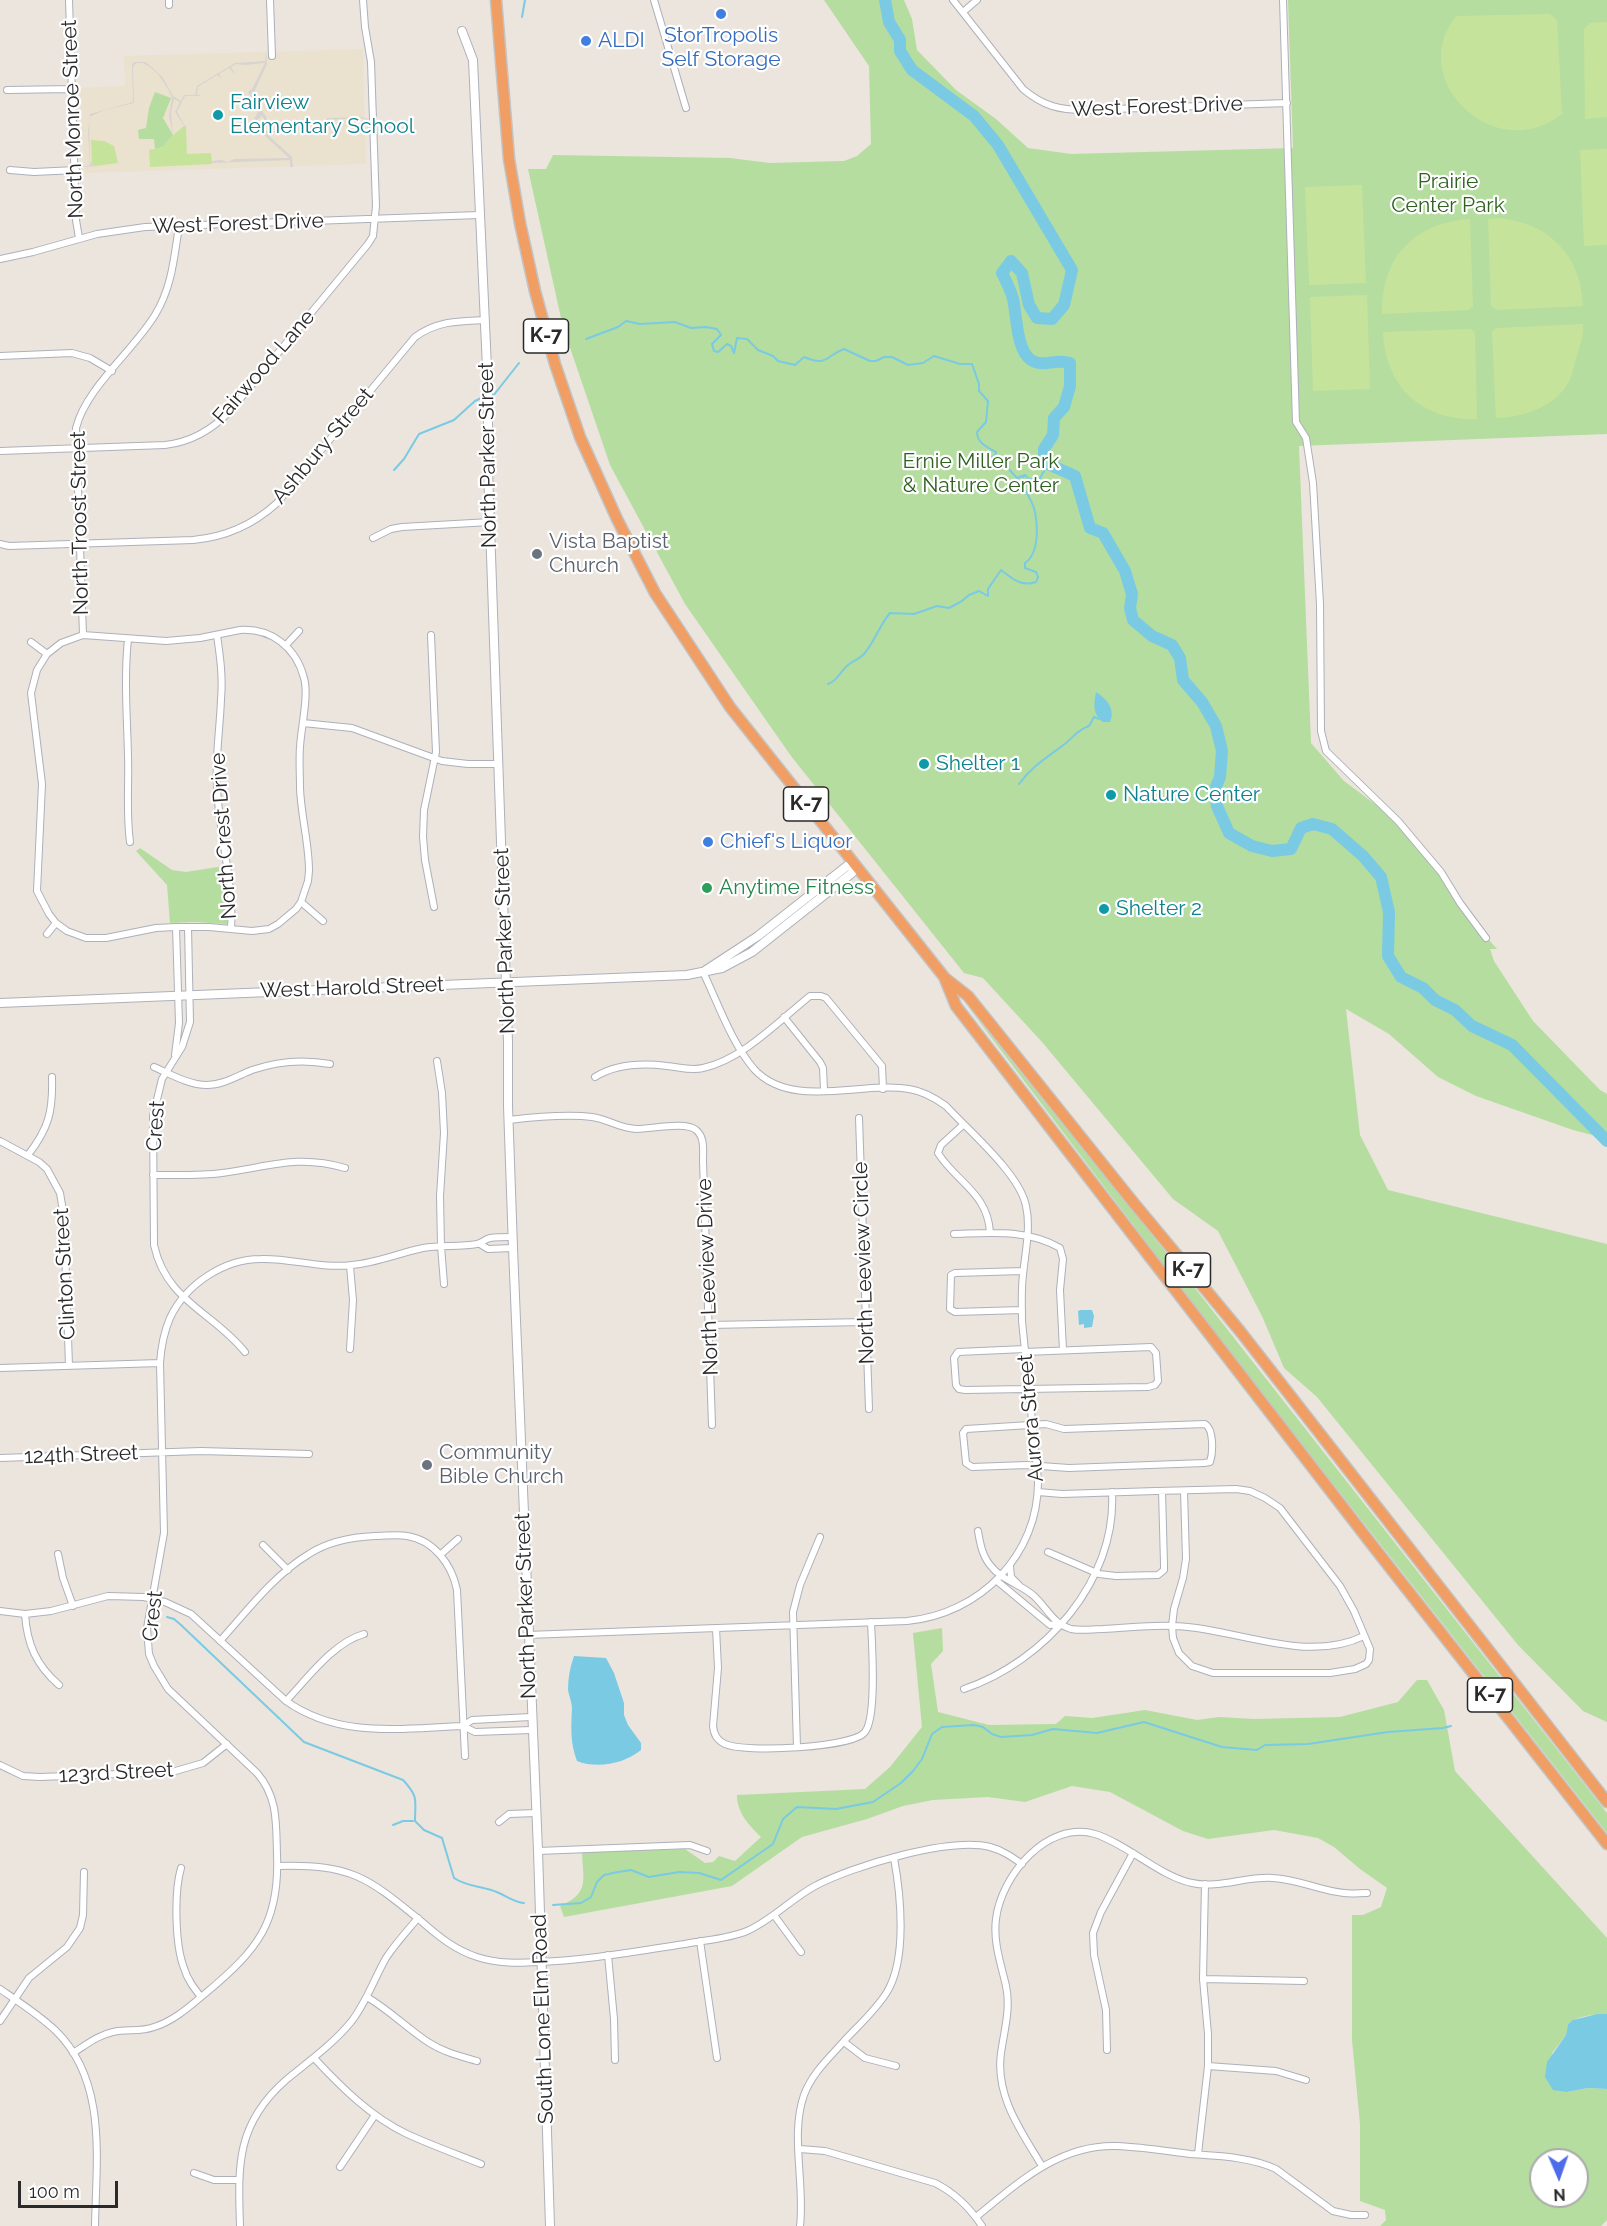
<!DOCTYPE html>
<html>
<head>
<meta charset="utf-8">
<style>
	body { margin:0 }
	#map { position:relative; width:1607px; height:2226px; overflow:hidden; background:#ebe5de; font-family:Raleway,sans-serif }
	canvas { display:block }
	.north { position:absolute; left:1529px; top:2148px; width:60px; height:60px; box-sizing:border-box; background:#fff; border:2px solid #aaa; border-radius:50%; rotate:178deg; font-size:16px; font-weight:700; line-height:24px; text-align:center; color:#2a2a2a }
	.north::after { content:''; display:block; margin:auto; width:21px; height:27px; background:#4c6cea; clip-path:polygon(50% 0,100% 100%,50% 72%,0 100%) }
	.scale { position:absolute; left:18px; top:2181px; width:100px; height:27px; box-sizing:border-box; border:3px solid #2a2a2a; border-top:0; padding-left:8px; font-size:18px; line-height:21px; white-space:nowrap; color:#2a2a2a; -webkit-text-stroke:4px #fff; paint-order:stroke }
</style>
</head>
<body>
<div id="map">
<canvas width="1607" height="2226"></canvas>
<div class="north">N</div>
<div class="scale">100 m</div>
</div>
<script>
const g = document.querySelector('canvas').getContext('2d');
g.lineJoin = 'round';
function fill(path, color) { g.fillStyle = color; g.fill(path, 'evenodd'); }
function stroke(path, color, width, dash) { g.strokeStyle = color; g.lineWidth = width; g.lineCap = dash ? 'butt' : 'round'; g.setLineDash(dash || []); g.stroke(path); }
function drawText(font, color, halo, rows, align = 'center') {
  g.font = font + ' Raleway,sans-serif'; g.lineWidth = 4.5; g.setLineDash([]); g.textBaseline = 'middle'; g.strokeStyle = halo; g.fillStyle = color; for (const [text, x, y, turn = 0] of rows) {
    g.save(); g.translate(x, y); g.rotate((+turn || 0) * Math.PI / 180); g.textAlign = isNaN(turn) ? turn : align; if (halo) g.strokeText(text, 0, 0); g.fillText(text, 0, 0); g.restore();
  }
}
const education = new Path2D(`
	M363,49l3,115 -282,9 -4,-85 45,-2 -1,-30z`);
const green = new Path2D(`
	M824,0h80l8,19 5,31 39,40 40,29 32,29 43,6 222,-6 -5,-148h319v434l-308,12 12,297 33,38 54,40 43,51 40,59 16,18h-7l4,12 39,60 67,69 7,4v45l-34,-9 -97,-34 -38,-19 -49,-43 -43,-25 14,126 28,55 219,54v478l-24,-11 -65,-66 -201,-248 -33,-29 -22,-52 -44,-85 -45,-32 -131,-157 -59,-64 -19,-5 -173,-217 -106,-152 -75,-139 -47,-138 -35,-158h18l7,-14 177,3 40,5 74,-2 13,-5 14,-12 -2,-78z
	M155,92l16,6 -8,20 10,17 -10,12 -8,2 -1,-10h-15l-1,-9 8,-2 3,-20z
	M140,848l32,22 14,2 38,-6 6,42 -3,16 -32,-2 -25,1 -3,-38 -31,-34z
	M965,1003l233,289 409,521v20l-375,-478z
	M942,1628l1,23 -12,13 7,48 51,13 67,-1 9,-8 27,2 53,-8 52,10 22,-3 35,2 86,-2 58,-15 19,-22h10l17,30 11,61 152,167v76c-13,0 -30,2 -39,10l-2,11 -14,18 15,39 21,-4 19,1v131l-6,6h-221l6,-6 -1,-10 -25,-9v-77l-8,-84v-125h11l18,-8 6,-19 -27,-19 -26,-22 -16,-9 -44,-8 -66,9 -25,-8 -73,-39 -38,-6 -47,16 -37,-5 -55,3 -30,6 -36,13 -65,18 -70,49 -168,31 -4,-11c30,-13 23,-25 22,-54l103,-3 20,14 8,-1 6,-6 16,5 26,-24c-12,-12 -24,-24 -24,-42l128,-6 25,-22 32,-40 -9,-94zM1541,2160h36v36h-36z`);
const pitch = new Path2D(`
	M1550,14l7,6 5,94c-67,53 -157,-35 -106,-98z
	M1607,22v95l-22,2 -1,-90 6,-6z
	M184,126l2,1 1,27 24,-1 1,11 -62,3 -1,-17 14,-3 10,-12z
	M91,140l13,1 10,5 4,17 -23,3 -3,-2z
	M1607,149v96l-23,1 -4,-96z
	M1362,185l4,98 -57,2 -4,-98z
	M1499,218c50,5 82,37 84,88l-86,4 -6,-4 -3,-87z
	M1470,219l3,87 -4,4 -87,4c-1,-57 32,-91 88,-95z
	M1367,295l3,94 -57,2 -3,-94z
	M1583,324c1,12 -3,21 -6,32 -3,8 -4,19 -9,27 -14,25 -46,34 -72,35l-4,-86 4,-4z
	M1471,329l4,4 2,86c-54,2 -92,-31 -94,-87z`);
const plaza = new Path2D(`
	M266,52l1,12 -12,26 1,12 11,16v7l-2,1 -1,-7 -2,-3 -5,4 7,11h13l1,-11 1,6 46,-2 2,-6 35,-1 6,2 2,9 -3,-1v-6l-4,-3 -36,2v5l-48,2v5l-13,1 26,24 1,10h-3v-7l-78,3 -1,-2 10,-1 7,2 6,-3 55,-1 -27,-25 -8,-14 5,-9 -11,-18 4,-3 13,-26 -20,2 -9,-1 -5,3 5,8 -7,-7 -10,6 2,4 -4,-3 -19,12 -1,7 4,2h-16l-8,16 8,14 4,1h-4l-10,-15 5,-10 -6,-3 -3,13 2,23 -4,-20 3,-17 -4,-9 -10,-15 -8,-7 -7,-4h-7l-3,4 1,36 -29,7 -16,7 1,44 5,5 55,-3 -69,4 9,-2 -2,-34 2,-17 43,-12 -1,-37 2,-3h11l8,6 10,10 10,18 8,5 3,-6h11l2,-9 38,-23 30,-2z`);
const water = new Path2D(`
	M1096,692c10,6 20,17 14,30h-7c-11,-8 -9,-19 -7,-30z
	M1081,1310h11l2,6 -2,11 -8,1v-4l-5,1 -1,-14z
	M574,1656l32,2 8,15 10,30v12l4,10 13,18v7c-17,14 -44,19 -64,11 -7,-18 -6,-34 -5,-52 0,-7 -3,-13 -4,-19 0,-12 2,-23 6,-34z
	M1597,2014h10v75l-19,-1 -21,4 -14,-2 -8,-13 2,-15 19,-27 2,-11 5,-4z`);
const stream = new Path2D(`
	M522,17l3,-17
	M586,339l32,-12 8,-6 14,3 35,-2 16,6 15,-1 11,2 4,6 -9,9 2,7 4,1 9,-8 4,2 3,7 3,-15 10,1 11,11 15,6 5,5 17,4 9,-8c24,10 21,-1 40,-8l26,12h6l8,-4h8l16,8 15,-2 11,-7 26,8h12l7,20v7l9,10 -2,21 -9,10c0,11 10,15 19,20l-1,3 -5,3h-6l1,5 11,5 6,-4 3,1 12,13 8,-3 4,4 10,1 9,-16
	M493,396l26,-33
	M394,470l10,-11 15,-25 35,-14 21,-19 8,-4
	M828,684c10,-4 10,-9 17,-16 5,-6 13,-8 19,-14 11,-13 15,-28 26,-41l24,1 23,-8 12,2 13,-7 7,-6 10,-4 9,5v-7l13,-19c12,9 20,17 35,12l2,-5 -2,-5 -11,-4v-5c14,-9 13,-36 10,-51 -2,-11 -10,-20 -14,-31l4,-6
	M1019,784c13,-18 30,-28 47,-41 8,-7 13,-14 23,-17l5,-9 5,2
	M167,1617l7,2 7,6 123,117 99,38c16,17 12,20 12,41l9,9 18,8 12,40c12,8 24,8 37,12 12,3 21,12 33,13
	M393,1825l10,-4h10
	M553,1905l28,-2 10,-6 6,-15 7,-7 14,-3 13,-2 18,7 30,-5 20,1 22,7 52,-36 10,-25 14,-12 39,2 37,-7 28,-19 12,-12 9,-12 10,-25 10,-7 32,-2 9,2 9,7 9,3 31,-2 21,-6 44,4 47,-11 78,25 35,3 8,-5 43,-1 80,-12 55,-4 8,-2`);
const river = new Path2D(`
	M885,0l4,22 11,18v11l12,19 62,46 24,29 74,125 -8,35 -12,14 -15,-1 -8,-13 -7,-32 -11,-12 -9,12c4,8 9,17 11,26 4,16 3,51 18,61 13,8 26,-2 39,3v23l-6,21 -10,11 -1,17 -9,14v9l4,6 27,12 15,52 13,5 22,38 7,23 -2,14 3,12 19,16 20,9 8,13 3,22 19,22 14,24 6,25 -2,26 -5,12 2,17 12,27 23,13 20,5 19,-2 10,-21 12,-4 19,5 31,27 18,21 8,35 -1,44 13,21 22,11 12,12 20,10 17,16 40,19 95,96`);
const street = new Path2D(`
	M69,0l7,220 3,18
	M169,0v5
	M270,0l2,56
	M654,0l32,108
	M953,0l70,89c20,17 36,21 62,21l202,-7
	M1283,0l13,422 10,16 7,45 7,121 1,127 5,20 72,70 43,51 19,31 26,35
	M963,12l14,-12
	M7,90l65,-1
	M10,170l24,2 42,-2
	M0,259l33,-7 64,-18 48,-7 334,-12
	M0,356l72,-3 18,5 22,13
	M0,451l165,-6c27,-3 47,-15 65,-34l138,-167 5,-8 3,-30 -5,-144 -6,-35 -2,-27
	M373,538l18,-9 11,-2 88,-5
	M0,544l9,2 184,-6c33,-3 60,-15 84,-37l138,-166c22,-16 43,-16 70,-17
	M240,630c31,-2 56,17 64,48 5,17 -3,50 -4,69 -1,13 0,28 0,41 1,28 9,55 9,83l-1,10 -7,21 -5,7 -18,15 -9,5 -17,2 -43,-4h-33l-20,1 -50,10h-20l-19,-7 -11,-8 -7,-9 -12,-23 5,-107 -11,-91 6,-23 10,-16 14,-11 22,-8 83,6 34,-3z
	M83,635l-7,-207c10,-40 57,-77 79,-113 17,-28 19,-57 24,-89
	M217,635c3,21 6,42 4,64 -1,30 -6,58 -4,88 2,48 17,95 14,142
	M431,635l5,117 -12,58 -1,27 2,23 9,47
	M128,639c-4,39 -1,77 0,116 1,29 -2,58 2,87
	M31,642l16,12
	M286,645l13,-14
	M303,723l49,5 90,33 26,3h30
	M301,902l22,19
	M188,927l2,95 -8,25 -20,32 -9,37 1,129c12,56 59,67 91,107
	M47,934l9,-11
	M784,1017l36,45 3,6 1,22
	M175,1055l4,-32 -3,-96
	M437,1061l5,32 2,40 -4,63 1,50 3,38
	M154,1067c16,7 35,18 53,18 16,0 30,-9 45,-15 26,-9 51,-11 78,-6
	M595,1077c21,-13 48,-14 72,-11 12,1 24,5 36,2 39,-8 77,-48 107,-72h11l5,2 56,68 1,23
	M859,1118l10,291
	M509,1120c26,-3 57,-6 83,-3 16,2 28,12 45,12 14,0 49,-8 59,1 9,7 7,21 7,31l9,264
	M963,1125l-22,20 -3,8c18,29 50,40 52,80
	M0,1141l39,21 8,7 13,24 4,24 5,149
	M28,1155c21,-27 25,-44 24,-78
	M153,1175c23,0 47,1 69,-2 47,-6 75,-19 123,-5
	M954,1234c37,-1 73,-5 106,14l3,11 -3,31 3,60
	M480,1244l8,5 25,-1
	M350,1266l3,34 -3,49
	M1022,1310l-67,2 -5,-3 1,-34 4,-2 68,-2
	M710,1325l155,-3
	M1025,1349l-67,3 -4,6 2,27 3,4 6,1 183,-3 7,-2 3,-4 -2,-28 -5,-6 -126,5
	M0,1368l160,-5
	M1046,1424l18,5 141,-5c9,5 8,29 5,38l-6,1 -135,5 -42,-3 -55,2 -6,-4 -3,-30 3,-4z
	M0,1458l201,-7 108,3
	M1038,1492l24,2 94,-3 80,-2 14,2 15,7 15,10 60,78 14,25 16,38 -1,11 -3,4 -11,5 -25,4h-117l-21,-7 -13,-13 -6,-15 -1,-12 2,-17 9,-31 3,-19 -2,-68
	M978,1531c2,12 4,24 12,34 12,16 31,19 44,31 13,12 19,28 37,33 11,2 22,0 32,0 23,-1 46,-4 69,-3 63,1 132,39 192,10
	M263,1545l25,25
	M1048,1552l51,22 17,2 42,-1 6,-5v-6l-2,-73
	M58,1554l5,24 10,28
	M440,1555l18,-16
	M1010,1566l1,11 8,8
	M997,1581l53,44 11,-1
	M0,1611l25,3 26,-3 57,-15 36,1 21,5 26,12 95,87c54,38 115,27 177,25l9,-6 59,-3
	M25,1614c2,30 11,51 34,71
	M716,1628l2,40 -5,58c1,9 4,14 12,18 19,9 128,4 140,-12 12,-15 7,-88 6,-110
	M527,1635l380,-14c73,-7 132,-66 131,-141l-16,-159c0,-15 -1,-31 1,-46 2,-22 8,-47 3,-69 -6,-32 -58,-76 -80,-100 -11,-8 -24,-15 -37,-17 -47,-8 -118,21 -155,-20 -23,-27 -36,-66 -51,-97
	M220,1641c27,-30 54,-66 89,-87 20,-13 43,-17 66,-18 10,0 22,-2 32,0 27,4 45,29 50,54l8,166
	M964,1689c80,-27 153,-108 148,-197
	M286,1701c21,-22 48,-59 78,-67
	M463,1726l12,6 56,-2
	M797,1747l-4,-135 7,-27 20,-48
	M0,1765l23,11 17,1 132,-5 31,-9 24,-19
	M499,1822l10,-8 27,-1
	M538,1851l152,-6 17,6
	M278,1866c72,-2 88,10 143,55 17,15 34,29 56,36 21,7 42,6 63,5 49,-2 97,-11 145,-18 20,-4 43,-5 62,-13 25,-11 44,-32 68,-45 37,-20 135,-49 175,-39 12,3 22,10 32,17
	M181,1868c-7,24 -6,77 3,100 3,11 10,20 17,29
	M774,1915l27,37
	M700,1941l17,117
	M608,1955l6,64 1,41
	M1203,1979l101,2
	M0,1989c19,13 39,26 55,41 53,51 41,130 40,196
	M367,1997c22,13 40,31 61,45 15,10 32,14 49,19
	M0,2021l29,-43 38,-31 13,-19 3,-13 1,-43
	M844,2042l21,16 31,8
	M1107,2050l-1,-40 -12,-55 -1,-22 8,-21 32,-59
	M73,2053c13,-8 25,-18 40,-21 14,-3 28,0 41,-5 20,-6 36,-21 53,-35 50,-42 73,-69 70,-138 -1,-31 1,-57 -20,-81l-89,-84 -14,-23 -5,-12 -2,-26 17,-95 -4,-170c1,-15 4,-31 10,-45 16,-34 54,-59 91,-59 30,-1 60,10 91,6 24,-2 47,-12 71,-17 18,-3 36,-1 54,-4 5,-1 8,-5 13,-6 7,-1 15,-1 22,-1
	M314,2058c27,29 57,59 93,76 24,11 49,20 74,30
	M1208,2066l68,5 30,9
	M800,2149l25,2 110,32c20,10 35,25 47,43
	M1198,2154l10,-88v-32l-5,-55 2,-95
	M1042,2166c-21,-35 -47,-70 -41,-113 3,-22 10,-44 5,-67 -5,-22 -13,-44 -10,-67 5,-43 51,-99 99,-85 32,10 66,43 97,49 26,6 54,-7 81,-5 25,1 47,13 71,15 7,1 15,0 23,0
	M340,2167l35,-52
	M194,2173l20,7h24
	M976,2217c42,-34 83,-73 141,-71 24,1 49,5 73,8 28,2 61,3 86,15l57,42 18,4h14
	M240,2226c-2,-61 -4,-102 46,-146 23,-19 46,-35 65,-58 15,-19 23,-43 35,-64 9,-14 21,-27 32,-40
	M800,2226c5,-42 -10,-92 4,-131 8,-22 26,-38 41,-55 14,-15 31,-30 42,-48 20,-33 14,-96 7,-134`);
const secondary = new Path2D(`
	M462,31l11,29 15,330v79l20,573v64l5,142 25,603 12,375
	M0,1003l687,-28 35,-7 30,-16 100,-79 3,-8 -8,1 -89,70 -55,36`);
const highway = new Path2D(`
	M496,0l13,159 11,64 15,68 20,73 25,73 37,82 38,74 75,114 215,271 23,18 165,206 107,129 367,471
	M945,979l11,27 417,540 234,298`);
const markers = [
	[721,14,6,"#3f7fe0"],
	[586,41,6,"#3f7fe0"],
	[218,115,6,"#0f9aa8"],
	[537,554,6,"#6b7280"],
	[924,764,6,"#0f9aa8"],
	[1111,795,6,"#0f9aa8"],
	[708,842,6,"#3f7fe0"],
	[707,888,6,"#2e9e5b"],
	[1104,909,6,"#0f9aa8"],
	[427,1465,6,"#6b7280"]
];
const shields = [
	[546,336,45],
	[806,804,45],
	[1188,1270,45],
	[1490,1695,45]
];
const shieldNames = [
	["K-7",546,336],
	["K-7",806,804],
	["K-7",1188,1270],
	["K-7",1490,1695]
];
const shopNames = [
	["StorTropolis",721,36,"center"],
	["Self Storage",721,60,"center"],
	["ALDI",598,41],
	["Chief's Liquor",720,842]
];
const cultureNames = [
	["Fairview",230,103],
	["Elementary School",230,127],
	["Shelter 1",936,764],
	["Nature Center",1123,795],
	["Shelter 2",1116,909]
];
const streetNames = [
	["West Forest Drive",1157,107,-2],
	["North Monroe Street",73,119,-92],
	["West Forest Drive",238,224,-2],
	["Fairwood Lane",264,367,-49],
	["Ashbury Street",323,446,-50],
	["North Parker Street",488,455,-91],
	["North Troost Street",80,523,-91],
	["North Crest Drive",224,836,-94],
	["North Parker Street",505,941,-92],
	["West Harold Street",352,988,-2],
	["Crest",156,1126,-86],
	["North Leeview Circle",864,1263,-92],
	["Clinton Street",65,1274,-93],
	["North Leeview Drive",708,1277,-92],
	["Aurora Street",1031,1418,-95],
	["124th Street",81,1455,-2],
	["North Parker Street",526,1606,-92],
	["Crest",153,1616,-84],
	["123rd Street",116,1773,-3],
	["South Lone Elm Road",543,2019,-92]
];
const parkNames = [
	["Prairie",1448,182],
	["Center Park",1448,206],
	["Ernie Miller Park",981,462],
	["& Nature Center",981,486]
];
const worshipNames = [
	["Vista Baptist",549,542],
	["Church",549,566],
	["Community",439,1453],
	["Bible Church",439,1477]
];
const leisureNames = [
	["Anytime Fitness",719,888]
];
fill(education, '#ebe1cf');
fill(green, '#b5dd9f');
fill(pitch, '#c6e39c');
fill(plaza, '#d8d4d0');
fill(water, '#7acae4');
stroke(stream, '#7acae4', 2);
stroke(river, '#7acae4', 12);
stroke(street, '#aeb0ba', 8);
stroke(secondary, '#aeb0ba', 10);
stroke(highway, '#c3c3c3', 13);
stroke(street, '#fff', 6);
stroke(secondary, '#fff', 8);
stroke(highway, '#f09e64', 10);
for (const [x, y, r, color] of markers) { const dot = new Path2D(); dot.arc(x, y, r, 0, 2 * Math.PI); g.fillStyle = color; g.fill(dot); stroke(dot, '#fff', 2); }
for (const [x, y, w] of shields) { const box = new Path2D(); box.roundRect(x - w / 2, y - 17, w, 34, 4.5); g.fillStyle = '#fff'; g.fill(box); stroke(box, '#2a2a2a', 1.5); }
drawText('bold 20px', '#2a2a2a', null, shieldNames);
drawText('21px', '#366cbe', '#fff', shopNames, 'left');
drawText('21px', '#0d838f', '#fff', cultureNames, 'left');
drawText('21px', '#2a2a2a', '#fff', streetNames);
drawText('21px', '#2f6121', '#fff', parkNames);
drawText('21px', '#5b616d', '#fff', worshipNames, 'left');
drawText('21px', '#27864d', '#fff', leisureNames, 'left');
</script>
</body>
</html>
